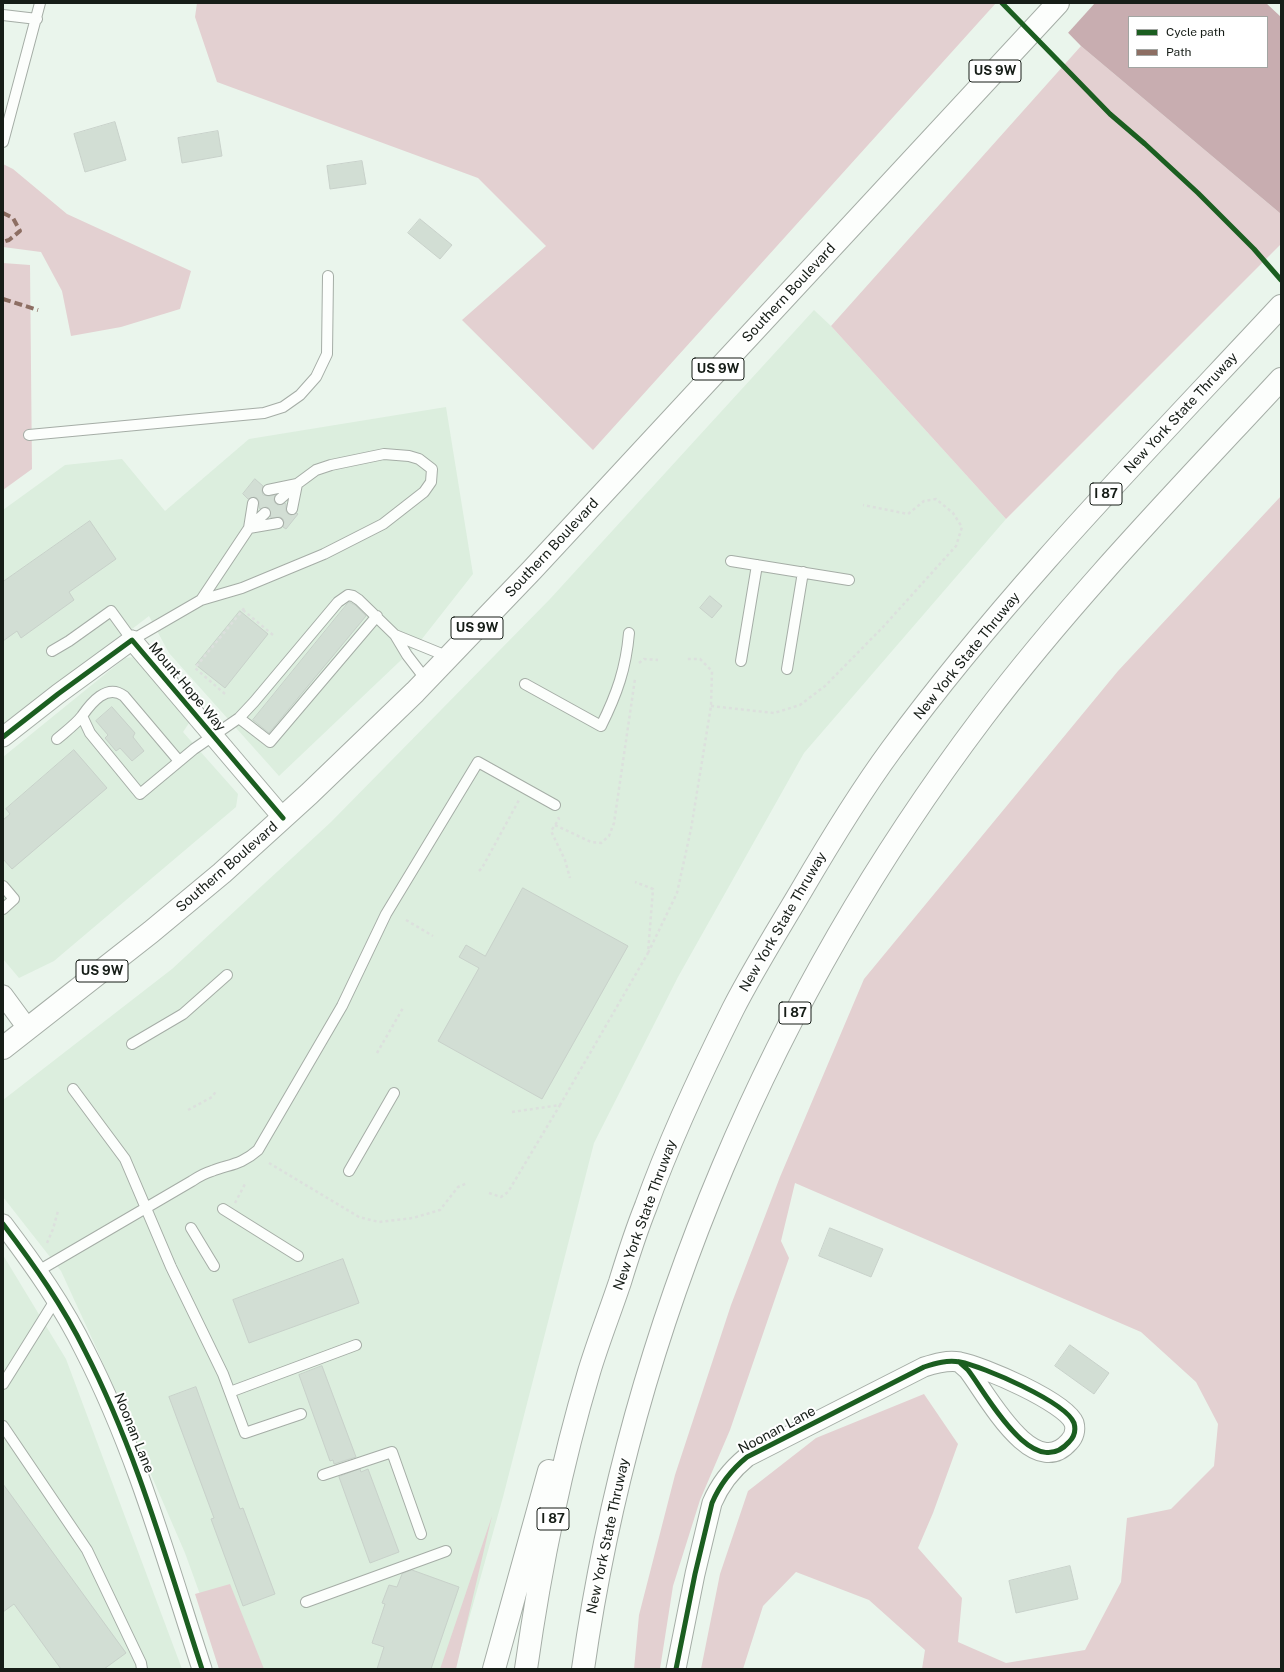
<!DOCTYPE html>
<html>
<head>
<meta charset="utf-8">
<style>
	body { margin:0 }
	#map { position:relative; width:1284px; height:1672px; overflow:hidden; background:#eaf5ec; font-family:"Public Sans",sans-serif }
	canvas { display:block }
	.frame { position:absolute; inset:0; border:4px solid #161d17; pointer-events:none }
	.legend { position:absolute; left:1128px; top:16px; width:140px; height:52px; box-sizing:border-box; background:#fff; border:1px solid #a2a5a2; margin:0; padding:5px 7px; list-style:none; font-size:12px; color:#161d17 }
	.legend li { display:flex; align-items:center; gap:8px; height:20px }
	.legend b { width:20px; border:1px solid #a2a5a2 }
</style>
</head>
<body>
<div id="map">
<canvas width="1284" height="1672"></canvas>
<div class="frame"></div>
<ul class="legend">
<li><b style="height:5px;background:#1b5e20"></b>Cycle path</li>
<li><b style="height:5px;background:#8d6e63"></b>Path</li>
</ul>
</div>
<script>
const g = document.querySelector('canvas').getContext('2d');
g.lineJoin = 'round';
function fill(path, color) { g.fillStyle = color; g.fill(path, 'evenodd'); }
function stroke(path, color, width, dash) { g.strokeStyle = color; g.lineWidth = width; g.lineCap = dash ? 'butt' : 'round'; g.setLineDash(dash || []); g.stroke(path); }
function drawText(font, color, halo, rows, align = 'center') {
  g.font = font + ' "Public Sans",sans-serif'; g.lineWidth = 4; g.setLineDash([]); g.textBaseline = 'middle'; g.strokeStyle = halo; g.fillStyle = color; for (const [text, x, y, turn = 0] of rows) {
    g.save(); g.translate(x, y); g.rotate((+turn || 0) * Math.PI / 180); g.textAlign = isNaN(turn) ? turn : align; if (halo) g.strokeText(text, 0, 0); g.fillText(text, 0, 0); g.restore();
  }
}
const built = new Path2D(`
	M814,310l17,16 175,193 -202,234 -126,224 -84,166 -91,354 -48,172h-228l-42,-116 -90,-208 -34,-74 -58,-74v-97l169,-131 159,-147 219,-223z
	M446,407l27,167 -55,70 -139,132 -110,-123 -20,-37 -146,112v-218l62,-45 57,-6 43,52 84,-72z
	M135,657l54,66 -6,9 55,62 -2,13 -182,154 -35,17 -16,-19v-202l122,-99z
	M3,1255l63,104 116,310h-179z`);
const green = new Path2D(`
	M197,3h799l-403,447 -131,-130 84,-74 -68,-68 -261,-96 -22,-65z
	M1081,46l200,168v30l-275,275 -175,-193z
	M3,164l10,5 54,45 124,57 -11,38 -59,18 -50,9 -9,-45 -21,-39 -38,-5z
	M3,263l27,2 2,204 -29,21z
	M1281,496v1173h-359l3,-19 -56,-50 -73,-28 -33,34 -20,63h-42l19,-95 28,-83 68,-53 108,-44 34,50 -25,69 -15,35 44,50 -4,44 48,21 79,-13 36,-68 6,-64 44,-9 43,-43 4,-42 -22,-42 -55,-50 -346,-149 -14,58 8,17 -59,172 -30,70 -27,86 -13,83h-26l5,-54 36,-140 56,-170 49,-128 84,-198 254,-308z
	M492,1516l-36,153h-16z
	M230,1584l34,85h-45l-24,-75z`);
const water = new Path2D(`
	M1039,3h227l15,14v197l-200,-168zM1129,17h138v50h-138z`);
const pier = new Path2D(`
	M1037,3h58l-28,31z`);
const building = new Path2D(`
	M115,122l11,38 -41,12 -11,-38z
	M218,131l4,25 -40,7 -4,-25z
	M362,161l4,23 -36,5 -3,-23z
	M420,219l32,26 -12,14 -32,-26z
	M255,479l8,7 -1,5 1,4 6,1 6,-1 -1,5 1,3 3,2 7,-2 1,1v7l2,3 3,1 6,-2 1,1 -12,15 -3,-2 1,-5 -1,-3 -3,-2 -9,1 -2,-10 -3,-1 -6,2 -1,-2v-6l-2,-3 -3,-1 -6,2 -5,-5z
	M90,521l26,38 -47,33 5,8 -53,38 -4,-7 -14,10v-59z
	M710,596l12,10 -10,12 -12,-10z
	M349,602l6,3 11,11 -97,117 -16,-13z
	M240,611l28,23 -43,54 -29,-23z
	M112,707l23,26 -2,4 11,14 -12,10 -12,-13 -4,3 -11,-13 3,-3 -12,-14z
	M74,750l33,38 -95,81 -9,-10v-39l7,-6 -4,-5z
	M523,888l105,58 -86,153 -104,-58 41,-73 -20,-11 7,-12 19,11z
	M830,1228l53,21 -12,28 -52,-21z
	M343,1259l16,44 -110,40 -16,-43z
	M1070,1345l39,28 -15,21 -39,-28z
	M322,1366l34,91 -22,7 -1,-4 -3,1 -31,-86z
	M196,1387l44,122 3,-1 32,86 -32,12 -32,-87 3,-1 -45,-121z
	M360,1469l1,3 7,-3 31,83 -29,11 -31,-86z
	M3,1484l123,169 -22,16h-43l-47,-65 -11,8z
	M1070,1566l8,33 -62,14 -7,-32z
	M412,1570l47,17 -28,82h-54l7,-22 -12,-4 13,-39 -3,-1 7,-18 8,2 5,-13z`);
const path = new Path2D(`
	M243,610l30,25
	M639,663l5,-4 14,1
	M225,694l-30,-26 51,-62
	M711,706l63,7 26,-8 25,-19 58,-59 73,-81 6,-19 -9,-14 -17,-14 -12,2 -16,13 -45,-9
	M558,817l1,2 -8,12 14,29 5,18
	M555,825l36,17 10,1 8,-7 5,-13 21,-144
	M479,871l3,-3 37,-68
	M406,920l27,16
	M648,953l29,-60 14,-64 20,-123 1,-35 -12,-12h-15
	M377,1053l26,-45
	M188,1110l24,-13 5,-7
	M512,1112l48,-7 88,-152 5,-64 -18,-7
	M269,1163l90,54 20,5 34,-4 27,-8 18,-23 9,-4
	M489,1193l12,4 7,-5 52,-87
	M235,1203l11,-21
	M47,1243l6,-14 5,-18`);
const lane = new Path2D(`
	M3,15l34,4
	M3,142l37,-139
	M29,435l235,-22 19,-6 17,-12 16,-18 11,-23 1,-78
	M280,499l17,-15 -5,25
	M265,513l-16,15 29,-5
	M731,561l118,19
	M201,600l48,-72 4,-25
	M395,635l54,22
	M52,651l17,-10 42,-30 21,29 69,-40 41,-12 82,-34 59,-30 41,-32 7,-10 1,-13 -13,-10 -10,-3 -25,-2 -53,11 -15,5 -19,14 -29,6
	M741,661l16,-96
	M787,669l16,-97
	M525,684l76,42c16,-32 25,-58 28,-93
	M82,716l8,17 50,61 54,-45 45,-31 15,-16 84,-100 10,-7 5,1 6,4 36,35 12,20 20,26
	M239,718l31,24 107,-126
	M57,739c8,-7 19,-15 25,-23 9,-13 25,-33 42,-20l55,65
	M3,886l11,13 -11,10
	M132,1044l51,-30 44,-39
	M73,1089l52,70 46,108 52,107 22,59 56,-19
	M349,1171l45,-78
	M223,1209l75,47
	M191,1228l23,38
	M38,1271l154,-90c6,-4 13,-8 20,-10 18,-7 29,-6 46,-21l84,-144 44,-92 92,-152 77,43
	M3,1384l53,-85
	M230,1392l126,-47
	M3,1426l84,124 54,113 1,6
	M323,1475l69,-23 29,82
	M306,1602l140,-51`);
const street = new Path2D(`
	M3,737l55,-43 74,-54 151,178
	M3,995l25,34
	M3,1224c31,41 60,82 82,127 52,101 82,211 117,318
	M676,1669l19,-95 17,-71c8,-19 19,-33 35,-46l177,-90c12,-4 23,-7 36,-5 22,4 106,40 114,61 2,7 0,14 -5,19 -36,41 -83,-49 -101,-72l-9,-8`);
const primary = new Path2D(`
	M3,1048l148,-116 71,-59 87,-79 106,-102 117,-122 526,-567`);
const highway = new Path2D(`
	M494,1669l55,-198
	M526,1669c14,-100 34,-200 63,-297 9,-30 21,-60 31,-90 8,-26 16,-51 26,-76 24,-67 55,-133 87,-197 21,-41 45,-79 68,-118 28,-48 57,-96 90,-141 117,-159 256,-300 390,-444
	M583,1669c49,-346 190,-674 400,-952 91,-120 196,-228 298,-338`);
const quiet = new Path2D(`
	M3,213l10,5 7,13 -11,9 -6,2
	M3,299l35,11`);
const cycleway = new Path2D(`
	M1002,3l108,111 35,30 53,49 56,56 27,31
	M3,737l55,-43 74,-54 151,178
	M3,1224c31,41 60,82 82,127 52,101 82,211 117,318
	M676,1669l19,-95 17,-71c8,-19 19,-33 35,-46l177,-90c12,-4 23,-7 36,-5 22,4 106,40 114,61 2,7 0,14 -5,19 -36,41 -83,-49 -101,-72l-9,-8`);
const shields = [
	[995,71,52],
	[718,369,52],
	[1106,494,32],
	[477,628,52],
	[102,971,52],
	[795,1013,32],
	[553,1519,32]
];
const shieldNames = [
	["US 9W",995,71],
	["US 9W",718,369],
	["I 87",1106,494],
	["US 9W",477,628],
	["US 9W",102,971],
	["I 87",795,1013],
	["I 87",553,1519]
];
const streetNames = [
	["Southern Boulevard",789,293,-47],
	["New York State Thruway",1181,413,-47],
	["Southern Boulevard",552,548,-47],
	["New York State Thruway",967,656,-51],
	["Mount Hope Way",187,687,50],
	["Southern Boulevard",227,867,-41],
	["New York State Thruway",783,922,-60],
	["New York State Thruway",645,1215,-70],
	["Noonan Lane",777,1430,-28],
	["Noonan Lane",134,1433,68],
	["New York State Thruway",608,1536,-78]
];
fill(built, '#dceede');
fill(green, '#e3d0d1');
fill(water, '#c8adb0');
fill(pier, '#eaf5ec');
fill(building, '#d2ded4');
stroke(building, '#c8d1ca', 1);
stroke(lane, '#a5ada6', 12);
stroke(street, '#a5ada6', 21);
stroke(primary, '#a5ada6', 24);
stroke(highway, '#a5ada6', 24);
stroke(path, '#dce0dd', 2.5, [3, 3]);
stroke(lane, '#fcfefc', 10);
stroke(street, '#fcfefc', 19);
stroke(primary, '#fcfefc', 22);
stroke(highway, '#fcfefc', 22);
stroke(quiet, '#8d6e63', 4, [8, 4]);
stroke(cycleway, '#1b5e20', 5);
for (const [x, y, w] of shields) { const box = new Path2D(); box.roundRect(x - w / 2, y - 11, w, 22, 3); g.fillStyle = '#fff'; g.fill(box); stroke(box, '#161d17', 1); }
drawText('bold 13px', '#161d17', null, shieldNames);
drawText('14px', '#161d17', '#fff', streetNames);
</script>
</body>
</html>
